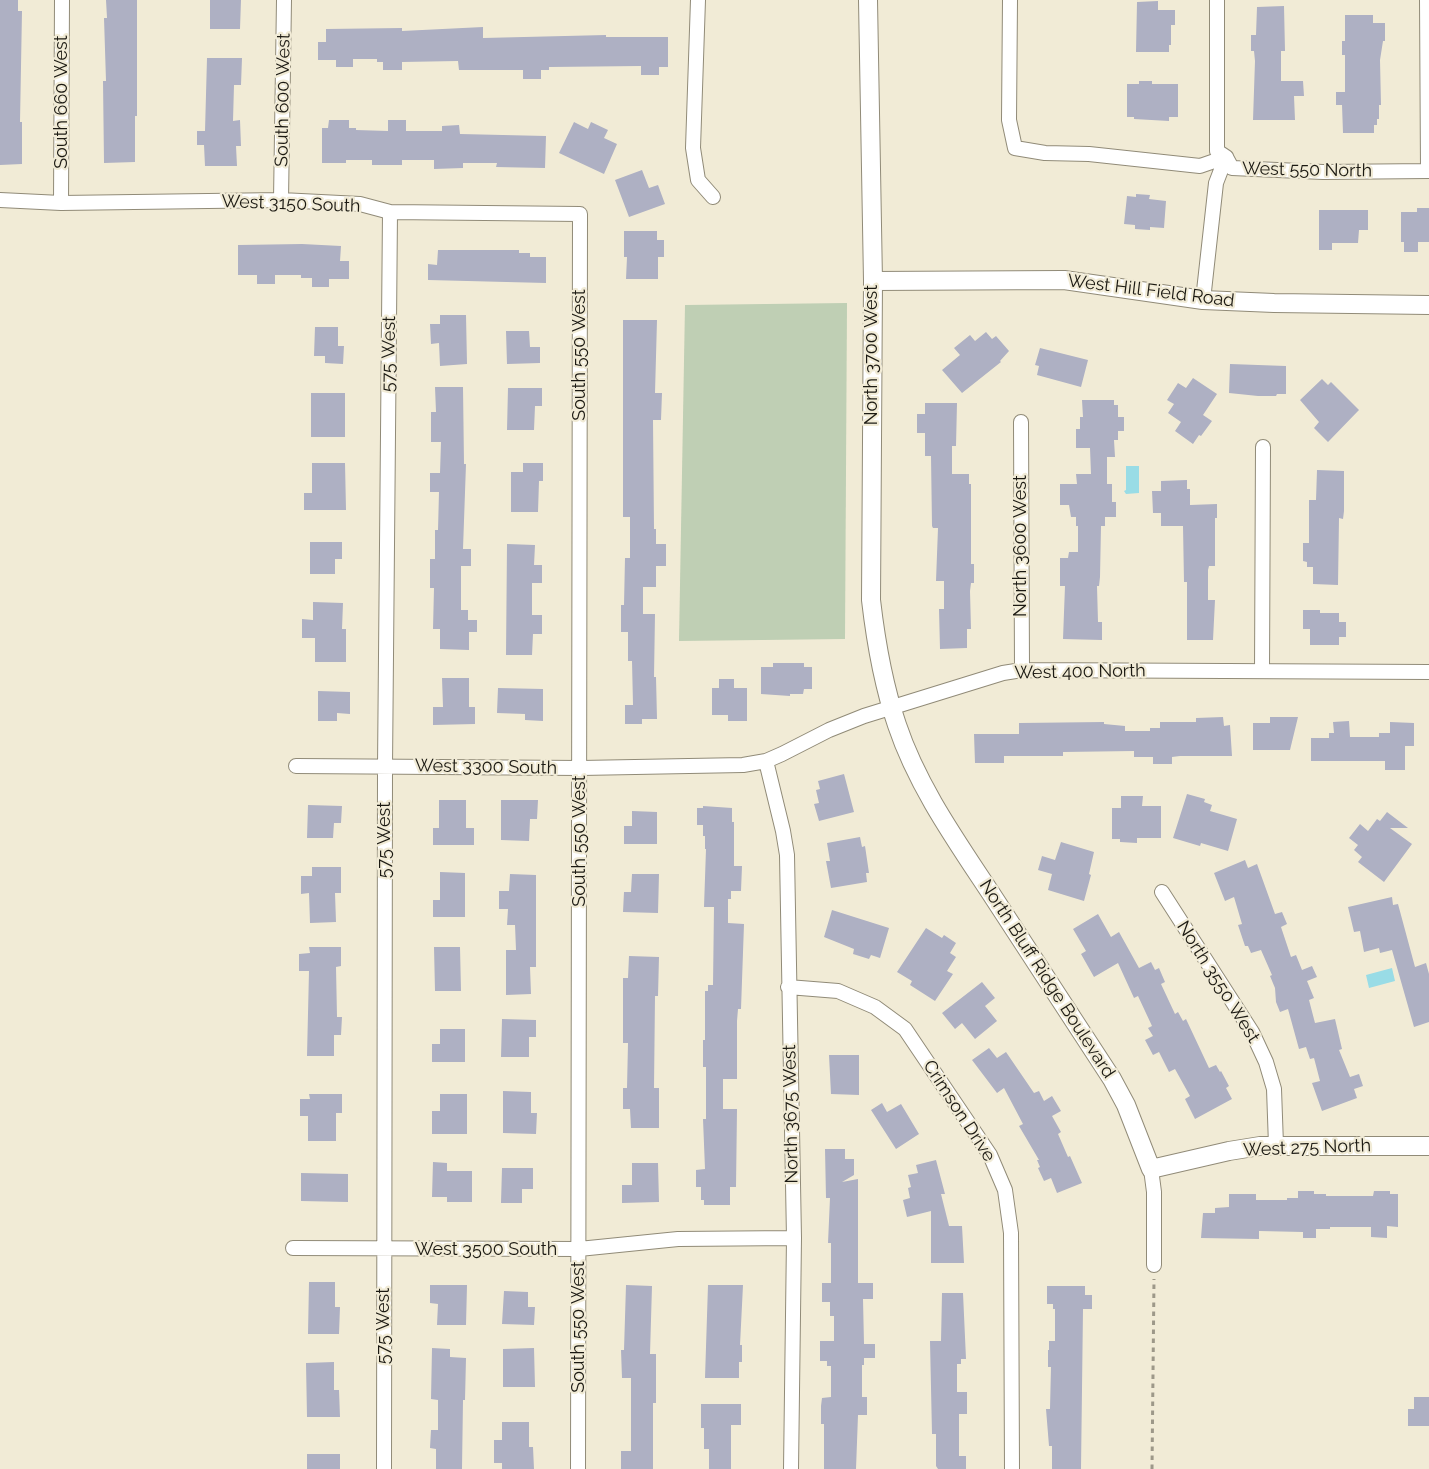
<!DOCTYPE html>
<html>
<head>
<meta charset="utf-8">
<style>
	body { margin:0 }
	canvas { display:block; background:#f1ebd6 }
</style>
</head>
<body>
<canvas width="1429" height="1469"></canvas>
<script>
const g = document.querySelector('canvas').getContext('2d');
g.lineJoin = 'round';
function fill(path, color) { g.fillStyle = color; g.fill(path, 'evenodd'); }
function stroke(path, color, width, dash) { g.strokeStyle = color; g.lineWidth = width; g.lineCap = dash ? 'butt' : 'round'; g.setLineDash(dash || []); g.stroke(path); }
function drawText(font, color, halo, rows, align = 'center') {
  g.font = font + ' Raleway,sans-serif'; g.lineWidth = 4.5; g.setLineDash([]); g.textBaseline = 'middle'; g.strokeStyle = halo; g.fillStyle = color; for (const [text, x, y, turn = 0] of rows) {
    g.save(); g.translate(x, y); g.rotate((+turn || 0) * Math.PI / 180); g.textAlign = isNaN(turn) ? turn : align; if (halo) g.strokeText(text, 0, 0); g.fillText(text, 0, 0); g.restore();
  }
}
const green = new Path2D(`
	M847,303l-2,336 -166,2 6,-336z`);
const water = new Path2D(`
	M1126,466h13v27l-13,1 -2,-3 2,-1z
	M1392,968l3,13 -26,7 -3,-13z`);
const building = new Path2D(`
	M0,0h18v11h4l-2,111h2v42l-22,1z
	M106,0h31v116h-2v46l-31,1 -1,-82h3l-2,-63h3z
	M210,0h31l-1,29h-30z
	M1158,1v9h17v15h-4v20h-2v7h-33l1,-50z
	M1284,6l1,45h-4v30h22l1,15h-10l1,24h-42l2,-59 -1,-10h-3v-16h5l1,-28z
	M1345,15h28v8h12v18h-2l-3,19 1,45h-2v14h-2v6h-3v8h-31l-1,-28h-6v-13h9v-37h-3v-14h3z
	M483,27v11l123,-3v2h62v30h-9v8h-18v-9l-92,1v3h-8v9h-18v-9h-64l-1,-9 -56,1v8h-19v-8h-6v-3h-24v8h-17v-7h-18v-18h8v-13l76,-1v3z
	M207,58h35l-1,27h-7l-1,36 7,-1 1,26h-5l1,20h-32l-1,-21h-7v-14h8z
	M1139,81h13v3h26v33h-9v4l-35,-2v-2h-7v-33h12z
	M329,120h20v8h7v2l32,1v-11h18v11h36v-5l17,-1 1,9 86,2 -1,32 -49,-1 1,-4h-34v5l-29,1v-9h-32v5h-30v-5h-26v3h-24v-35h6z
	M574,122l14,7 3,-7 17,8 -4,8 13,6 -13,30 -45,-21z
	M642,170l7,18 9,-3 7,19 -36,13 -14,-37z
	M1136,194l14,1 -1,4 17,2 -2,27 -14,-1v3l-15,-1v-4l-11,-1 3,-28 9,1z
	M1417,208h12v34h-11v10h-14v-10h-3v-30h16z
	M1319,210h49v20h-9l-1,13h-26v7h-13z
	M624,231h33v9h7v17h-6v22h-32l1,-22h-3z
	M302,244l39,2 -1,15h9v18h-20v8h-17v-9h-11v-3h-26v9h-18v-9h-19v-30z
	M438,250h81v3h11v4h16v26l-118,-3v-16l9,1z
	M440,315h26l1,49 -27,2 -1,-23 -8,1 -1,-20h10z
	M623,320h34l-2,73h7l-1,27h-8l1,109h2v15h10v22h-10v21h-13v27h12l-1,63h2l1,42h-15v5h-17v-19h8l-1,-44h-4v-29h-7v-27h3l1,-47h5v-41h-7z
	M315,327h23v19h6l-1,18 -18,-1v-7h-11z
	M506,331h23l1,16h10v16l-33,1z
	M986,332l6,7 4,-3 13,15 -9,10 1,1 -39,31 -20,-23 18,-15 -6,-7 16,-13 5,6z
	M1040,348l48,12 -7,27 -44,-12 2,-9 -4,-1z
	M1230,364l56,2v28h-9l-1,2h-18l-29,-3z
	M1193,378l24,16 -14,21 9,6 -11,15 -2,-1 -6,9 -18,-13 6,-9 -13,-9 6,-9 -7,-4 11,-17 8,5z
	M1322,379l6,6 3,-3 28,28 -31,32 -14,-14 5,-6 -19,-22z
	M435,387h28l1,77h2l-3,85h8v17h-10v44h7v10h9v12h-8v18l-29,-1v-20h-7l1,-41h-4v-29h5v-29h3l1,-38h-9v-19h10l1,-31h-10v-30h5z
	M508,388h34v18h-7l-1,24h-27z
	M311,393h34v44h-34z
	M1082,400h32v5h4v12h6v14h-6v9h-4l1,17h-8v27h5v18h4v15h-11v9h-4l-1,51 -1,9h-2l1,36h4v18l-39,-1 2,-53h-5v-28h8l1,-6h9v-26h-2v-9h-5l-2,-12h-9v-21h17l-1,-10h15l-1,-26h-14v-19h4v-12h3z
	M925,403h32l-1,43h-4v28h17v10h2v80h3v19h-3l-1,8 1,38h-4v19l-27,1 -1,-40h5v-28h-8l2,-53h-5l-1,-2 -1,-70h-6v-23h-8v-19h8z
	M312,463h33l1,47h-42v-17h8z
	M523,463h20v18h-4l-1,31h-27v-40h12z
	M1317,470l27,1v40l-1,8 -4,-1 -1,67 -25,-1v-17h-6v-5l-4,-1v-18h6v-43h7z
	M1187,480v9h3v16l27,-1v14h-2v48h-6l-1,4v30h7l-2,40h-26v-58h-3l-1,-56h-22v-13h-8l-1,-22h9v-10z
	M310,542h32v17h-7v15h-25z
	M507,544l28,1 -1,20h8v18h-10v32h10v19h-9l-1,21h-26z
	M313,602l30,1 -1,26h4v33h-31v-24h-13v-19l11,1z
	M1303,610h17v3h19v9h7v15h-7v8h-29v-16h-7z
	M773,663h31v4h8v22h-8l-1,5h-13v2l-29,-2v-27h12z
	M442,678h27v29h6v17l-42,1v-18h10z
	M719,679h15v9h13v33h-19v-6h-16v-27h7z
	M498,688l45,1v32l-18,-1v-6l-28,-1z
	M318,691l32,1v22l-13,-1v8h-19z
	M1223,717l1,9 6,-1 2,31h-52l-8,1v7h-19v-7h-19v-6l-71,1v4h-59v7h-29l-1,-29h45v-11l85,-1v2l21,2v5h25v-3h10v-6h36v-4z
	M1270,717h28l-8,33h-37v-27h17z
	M1349,721l1,16h29v-4h11v-11l24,1v23h-9v24h-20v-9h-74v-23h18v-5h5l-1,-11z
	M844,774l10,38 -35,9 -5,-17 5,-1 -3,-13 4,-1 -2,-8z
	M1187,794l18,5 -1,3 8,3 -2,6 27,8 -9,32 -27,-8 -1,3 -27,-8z
	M1121,796h22l-1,10h19v32h-24v5l-17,-1v-3h-8v-31h9z
	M439,800h27v28h8v17h-41v-17h6z
	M501,800h37l-1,19h-7l-1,22 -28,-1z
	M308,805l34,1 -1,17h-7l-1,15h-26z
	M703,806l29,2v14h2v44h8l-1,25h-10v8h-3v24l16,1 -3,85h-3l-1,12v58h-14v30h14l-1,78h-6v18h-26v-5h-3v-13h-5v-17l9,-1 -2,-50h3v-52h-3v-27h2v-49h3v-6h5l1,-78h-10l2,-58h-1v-13h-2v-11h-6v-17h6z
	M632,811l25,1v32h-33v-18h8z
	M1387,812l21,16h-18l22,16 -28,38 -26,-20 4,-5 -8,-7 4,-5 -9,-7 11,-14 8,7 9,-12 3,2z
	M860,837l2,10 3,-1 4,27h-3l1,9 -36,6 -5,-27h4l-3,-18z
	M1061,842l33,10 -5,22 2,1 -7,26 -36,-11 4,-16 -14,-4 4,-14 13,4z
	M1245,860l3,8 9,-4 18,50 7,-2 5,12 -6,3 10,30 5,-2 6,15 10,-4 5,11 -10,4 7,17 -5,2 6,23 20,-4 7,30 -3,1 11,27 9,-3 4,12 -9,3 3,9 -35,13 -10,-28 8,-2 -6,-23 -4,1 -4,-12 -7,2 -11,-40 -8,3 -4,-10 -1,-14 -5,-12 2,-1 -11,-25 -10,3 -3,-7h-3l-7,-21 4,-1 -8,-27 -9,4 -11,-28z
	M312,867h29v26h-6l1,29 -26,1 -1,-30 -8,1v-18h11z
	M440,872l25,1v44h-32v-17h7z
	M510,874l26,1v92h-6l1,27 -25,1v-45h10l-1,-25h-8l1,-16h-9v-18h10z
	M632,874h27l-1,39 -35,-1 1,-20h7z
	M1392,897l1,8 5,-1 17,63 11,-4 3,11v48l-15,5 -22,-77 -12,3 -1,-5 -15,4 -4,-21 -6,1 -6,-25z
	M832,910l57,18 -9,30 -9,-3 -2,4 -16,-5 1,-5 -30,-12z
	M1098,914l13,23 8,-5 20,36 12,-6 4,8 4,-2 6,14 -4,2 14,30 3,-2 5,9 3,-2 23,49 7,-3 4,7 1,-1 8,15 -3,2 6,11 -37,20 -10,-20 5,-3 -15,-27 -6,3 -10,-20 -6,3 -8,-15 8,-4 -5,-8 4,-2 -14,-30 -4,2 -16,-35 -24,14 -13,-23 5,-3 -13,-22z
	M926,928l16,10 2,-3 12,8 -6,10 6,4 -9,14 6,3 -18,27 -25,-16 2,-4 -15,-9z
	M309,947h32v19l-5,1 1,50h5l-1,18h-7v21h-27l2,-85h-10v-17l11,-1z
	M434,947h26l1,44h-26z
	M629,956l30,1 -1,39h-3l-1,92h5v40h-28l-1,-19h-7v-21h4l1,-45h-5v-65h5z
	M982,982l13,16 -10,8 12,15 -22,18 -13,-16 -7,6 -13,-16z
	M502,1019l34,1v17h-7v20h-28z
	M440,1029h25v33h-33v-18h8z
	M989,1048l8,10 9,-6 28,41 5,-2 5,10 8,-5 9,15 -9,5 9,16 -3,2 10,23 2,-1 12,27 -25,10 -6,-15 -7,3 -6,-13 2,-1 -3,-7h2l-20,-34 4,-2 -19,-36 -7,5 -25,-33z
	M829,1055h30v40l-28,-1z
	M503,1091l28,1v21h6l-1,21 -33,-1z
	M309,1094h33v19h-6v28h-28v-25h-8v-17h10z
	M440,1094h27v40h-35v-23h8z
	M882,1103l5,9 14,-8 18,30 -23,15 -25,-39z
	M825,1149h20v10h9v16l-12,7 16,-3v104h15v16h-10l1,45h11v14h-11v7h-2v32h5v18h-9l-2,54h-32v-45h-3v-18l1,-8 9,-1v-31h-4v-5h-7v-20h14v-25h-4v-14h-8v-19h9v-40h-3l2,-45h-4z
	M936,1160l9,34h-4l8,32h13l2,37h-33v-52l-24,6 -4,-17 7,-2 -2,-10 3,-1 -3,-12 10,-2 -2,-8z
	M433,1162l14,1v8h25v31h-25v-5h-15z
	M632,1163h26l1,39 -37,1v-18h10z
	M502,1168h31v21h-11v14h-21z
	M301,1173l47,1v28l-47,-1z
	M1298,1191h16v3h12v2h47l1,-5h16v3h8v33l-11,-1v12l-16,-1v-10h-41v2h-14v9h-13v-6l-44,-1v8l-58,-1 2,-25h12v-5l14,-1v-13h27v6h31v-2h11z
	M309,1282h26v25h5l-1,27h-31z
	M430,1285h37l-1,40h-29l1,-21 -8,-1z
	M626,1285l26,1 -2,68h6v49h-3v66h-32v-18h10v-73h-9l-1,-28h3z
	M708,1285h35l-3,60h2v17h-3v16h-34z
	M1047,1286h38v9h7v14h-9l-2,160h-29v-23h-3l-3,-37h4l1,-42h-3v-17h1v-9h6v-32h-2v-5h-6z
	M504,1291l24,1v15h7l-1,18 -32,-1z
	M942,1293h21l3,66h-5v5h-4v28h10v22h-8v42h7v13h-28l-2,-3v-32h-4l-2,-93h11z
	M432,1348l18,1v8l16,1 -1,42h-2l-1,69h-26v-20l-6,-1 1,-18h7v-30l-7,-1z
	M534,1348l1,39h-32v-38z
	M334,1362v28h5l1,27h-33l-1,-54z
	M1414,1397h15v29h-21v-17h6z
	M701,1404h40v21h-10v44h-22v-20h-5v-21h-3z
	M502,1422h27v25h4l1,22h-32v-6h-8v-23h8z
	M307,1454h33v15h-33z`);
const path = new Path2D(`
	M1152,1469l2,-190`);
const street = new Path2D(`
	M698,0l-5,148 5,32 15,17
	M1010,0l-1,120 6,28 30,5 44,1 111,12 26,-9 6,11 91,4 106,-1
	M1427,0l1,171
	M0,200l61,3 220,-3 79,4 30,8 190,2 -2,1255
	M281,200l3,-200
	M61,203l1,-203
	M1203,300l13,-117 10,-26 -9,-6v-151
	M1021,422l1,248
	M1262,671l1,-224
	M766,761l17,70 4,24 7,383 -3,231
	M296,766l285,2 162,-3 23,-4 16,-7 47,-24 35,-14 139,-43 19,-3 407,2
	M1162,892l90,140 14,30 8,27 2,56
	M788,987l50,4 37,16 30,22 85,126 15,35 6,43 1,236
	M1151,1169l3,23v73
	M293,1248l286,1 99,-10 116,-1
	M384,1469l1,-703 5,-554`);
const secondary = new Path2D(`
	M868,0l5,281 -2,319c5,43 12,84 26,125 20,60 58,114 93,167 41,62 81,125 122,187l14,26 25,64 78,-18 31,-5h169
	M873,281l191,-1 139,20 71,3 155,2`);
const streetNames = [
	["South 600 West",283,100,-89],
	["South 660 West",62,102,-90],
	["West 550 North",1307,170,1],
	["West 3150 South",291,204,2],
	["West Hill Field Road",1151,291,7],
	["575 West",389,354,-89],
	["South 550 West",580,355,-90],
	["North 3700 West",872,355,-90],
	["North 3600 West",1021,546,-90],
	["West 400 North",1080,672,-1],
	["West 3300 South",486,767,1],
	["575 West",385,840,-90],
	["South 550 West",580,841,-90],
	["North Bluff Ridge Boulevard",1047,979,57],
	["North 3550 West",1218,982,58],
	["Crimson Drive",959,1111,57],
	["North 3675 West",791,1114,-91],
	["West 275 North",1307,1148,-2],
	["West 3500 South",486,1250],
	["575 West",384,1326,-90],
	["South 550 West",579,1327,-90]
];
fill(green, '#bfcfb4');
fill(water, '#99dce6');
fill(building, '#aeb0c3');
stroke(street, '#918b78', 16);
stroke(secondary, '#918b78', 20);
stroke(path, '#9d9889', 3, [4.5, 4.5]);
stroke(street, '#fff', 14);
stroke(secondary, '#fff', 18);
drawText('18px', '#1b1912', '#f1ebd6', streetNames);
</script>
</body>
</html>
